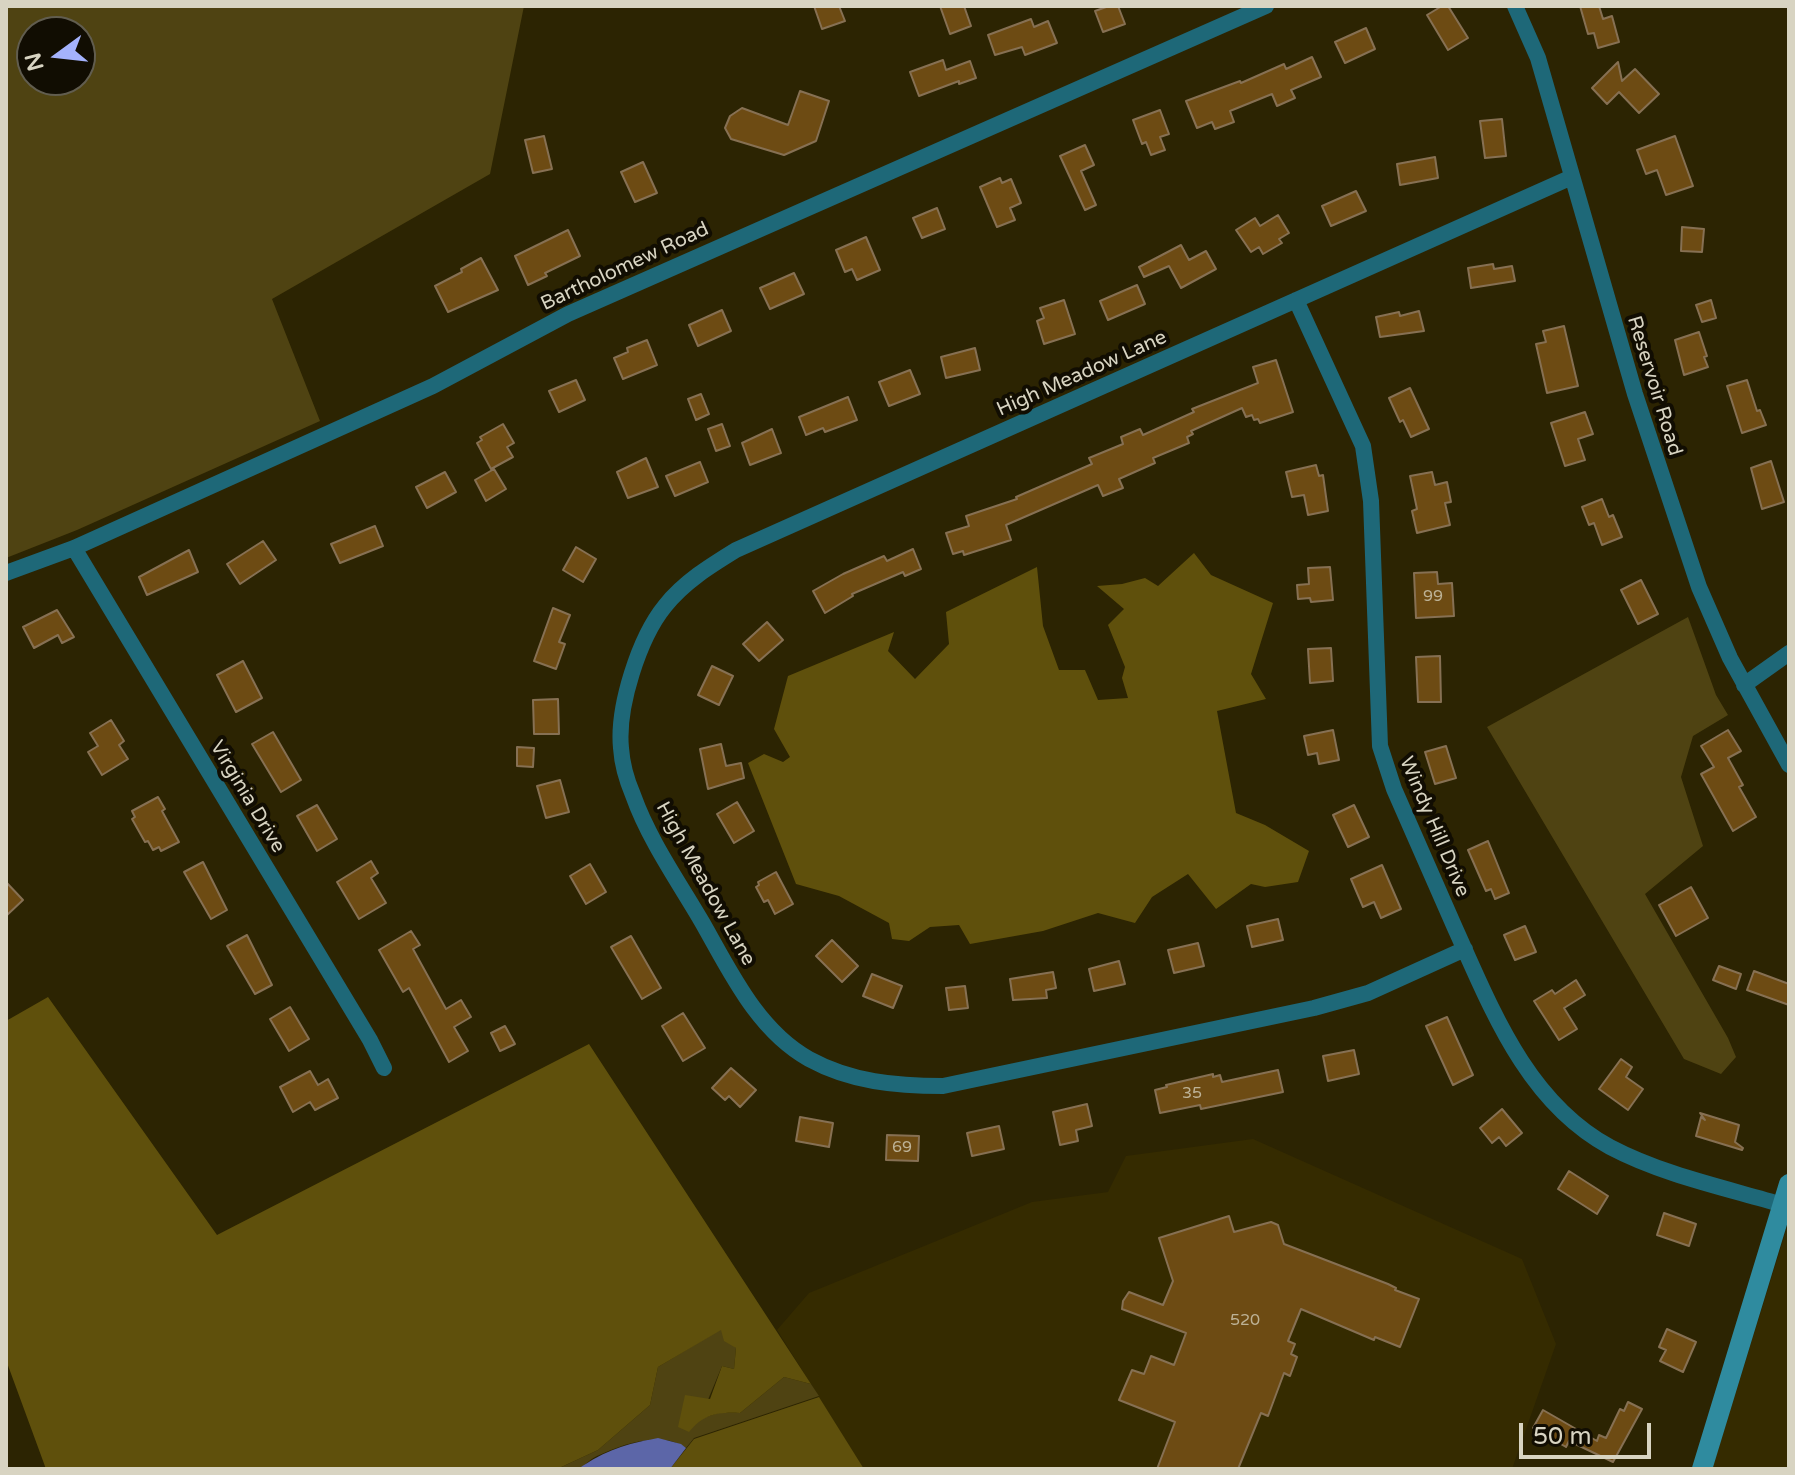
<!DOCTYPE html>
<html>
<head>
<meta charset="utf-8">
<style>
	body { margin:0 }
	#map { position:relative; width:1795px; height:1475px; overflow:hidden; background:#2c2402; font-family:"Varela Round",sans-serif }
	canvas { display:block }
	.frame { position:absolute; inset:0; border:8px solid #d8d4c2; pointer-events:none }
	.north { position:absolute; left:16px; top:16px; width:80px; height:80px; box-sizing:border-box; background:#110d02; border:2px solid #615d4f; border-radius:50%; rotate:255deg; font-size:22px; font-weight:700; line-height:32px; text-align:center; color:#d8d4c2 }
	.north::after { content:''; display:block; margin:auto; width:28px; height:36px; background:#a4b2fc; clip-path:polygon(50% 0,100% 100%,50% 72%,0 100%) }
	.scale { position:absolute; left:1519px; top:1423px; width:132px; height:36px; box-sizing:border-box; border:4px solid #d8d4c2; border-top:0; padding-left:10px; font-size:24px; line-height:28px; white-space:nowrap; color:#d8d4c2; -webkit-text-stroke:6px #110d02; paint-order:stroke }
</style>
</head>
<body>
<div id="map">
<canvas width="1795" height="1475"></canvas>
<div class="frame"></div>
<div class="north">N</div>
<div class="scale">50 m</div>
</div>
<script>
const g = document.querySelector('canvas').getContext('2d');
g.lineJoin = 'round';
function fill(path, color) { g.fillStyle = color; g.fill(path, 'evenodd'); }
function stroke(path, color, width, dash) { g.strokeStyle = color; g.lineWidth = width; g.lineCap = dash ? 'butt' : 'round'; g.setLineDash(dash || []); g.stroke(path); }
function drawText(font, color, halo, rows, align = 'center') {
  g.font = font + ' "Varela Round",sans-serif'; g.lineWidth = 8; g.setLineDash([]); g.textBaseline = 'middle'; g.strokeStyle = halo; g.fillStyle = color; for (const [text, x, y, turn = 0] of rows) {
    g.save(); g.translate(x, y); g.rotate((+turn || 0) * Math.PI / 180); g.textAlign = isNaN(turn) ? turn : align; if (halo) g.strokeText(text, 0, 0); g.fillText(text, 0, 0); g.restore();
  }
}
const built = new Path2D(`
	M1253,1139l269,120 34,85 -44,125h-648l-87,-139 32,-37 223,-91 76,-10 18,-36z
	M1789,1221v248h-77z`);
const green = new Path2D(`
	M6,6h518l-34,168 -218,125 48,122 -243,109 -71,28zM32,32h48v48h-48z
	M1688,617l28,78 12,20 -35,21 -12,41 22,69 -58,48 83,144 8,19 -15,17 -37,-15 -197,-332z
	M721,1329l15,19 -2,21 -12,-3 -22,53 18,-6h22l44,-36 27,7 8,12 -125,42 -8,10c-24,-18 -64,-4 -89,8 -8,3 -13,12 -21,13 -6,1 -13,0 -19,0l41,-19 52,-45 8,-38z`);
const forest = new Path2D(`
	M1194,553l17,22 62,28 -22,71 15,25 -49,12 19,102 29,12 44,26 -11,31 -33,5 -14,-3 -35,25 -28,-35 -36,23 -17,26 -37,-10 -55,18 -73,13 -11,-19 -29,2 -21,14 -17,-2 -3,-16 -50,-27 -43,-12 -48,-121 16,-9 19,8 7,-5 -16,-28 14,-53 106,-44 -6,19 27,28 34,-35 -3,-32 91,-45 6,59 16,44h26l13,30 30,-2 -6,-20 3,-11 -17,-42 16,-16 -27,-23 25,-2 23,-6 13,8z
	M48,997l169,238 372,-191 222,340 -27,-7 -44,36c-23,-1 -36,1 -51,19l-11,-5 7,-32 25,4 12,-33 12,3 2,-21 -12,-7 -3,-11 -63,37 -8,38 -52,45 -41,19h-511l-40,-109v-339z
	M819,1397l45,72h-194l24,-30z`);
const water = new Path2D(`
	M658,1438l23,6 5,4 -16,21h-92c28,-19 47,-25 80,-31z`);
const building = new Path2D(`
	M814,6h25l6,15 -23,8z
	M940,6h24l7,20 -21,8z
	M1109,6h9l7,18 -22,8 -8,-21z
	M1442,6h6l20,32 -20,12 -21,-35z
	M1580,6h19l4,13 9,-3 7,26 -21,6 -4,-15 -6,1z
	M1031,19l3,8 14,-6 9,22 -32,12 -3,-8 -27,8 -7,-20z
	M1366,28l9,21 -30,14 -10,-21z
	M1312,57l9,20 -30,13 4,8 -18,8 -5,-12 -42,17 4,11 -19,7 -3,-7 -15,6 -11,-27 54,-20 1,2 43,-19 2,5z
	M943,60l3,10 24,-9 6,17 -17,6v-3l-40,15 -9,-24z
	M1618,62l4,19 13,-12 24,25 -20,19 -20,-21 -12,12 -15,-16z
	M800,91l29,10 -13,40 -32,14 -53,-16 -6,-11 5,-12 12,-8 46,17z
	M1160,110l9,24 -9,3 5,13 -14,5 -5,-13 -4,2 -9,-24z
	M1502,119l4,37 -21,2 -5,-37z
	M544,136l8,33 -19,4 -8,-33z
	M1675,136l18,50 -27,9 -9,-25 -11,4 -9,-24z
	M1085,145l9,20 -13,6 15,34 -11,5 -25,-54z
	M1435,157l3,21 -38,7 -3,-21z
	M643,162l14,31 -22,9 -14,-30z
	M1000,178l2,5 9,-4 10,24 -11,5 5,12 -18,7 -17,-40z
	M1356,191l10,20 -35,15 -9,-20z
	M937,208l8,21 -23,9 -9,-20z
	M1278,215l11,18 -10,6 3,4 -19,11 -4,-7 -8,5 -15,-22 19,-12 5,8z
	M1682,227l22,2 -2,23 -21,-1z
	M568,230l12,26 -35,17 2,3 -19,9 -13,-29z
	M866,237l14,33 -23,10 -5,-11 -7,3 -9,-22z
	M1181,245l8,15 17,-9 10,18 -35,19 -12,-22 -25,11 -5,-10z
	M481,258l17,32 -50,22 -13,-26 27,-14 -1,-3z
	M1493,264l1,5 18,-3 3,15 -44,7 -3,-20z
	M794,273l10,21 -34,15 -10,-21z
	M1137,285l8,19 -37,16 -8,-19z
	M1064,300l11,34 -31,10 -7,-23 7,-3 -4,-10z
	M1711,300l5,18 -14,4 -6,-17z
	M722,310l9,21 -33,15 -9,-21z
	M1419,311l5,20 -44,6 -4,-20 23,-5 1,4z
	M1564,326l14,60 -31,7 -11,-49 10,-2 -3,-11z
	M1699,332l8,24 -3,1 4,10 -24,8 -9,-35z
	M647,340l10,25 -34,14 -9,-21 14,-6 -1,-4z
	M975,348l5,22 -34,8 -5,-21z
	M1276,360l17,52 -33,11 -2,-4 -4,1 -2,-5 -6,2 -4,-9 -51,23 2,3 -6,3 2,6 -36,15 2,5 -36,16 4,9 -20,8 -5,-11 -92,40 5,15 -47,15 -1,-4 -10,3 -7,-21 23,-7 -3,-10 51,-17 -1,-2 76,-33 -3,-6 34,-14 -2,-7 19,-8 3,6 51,-23 -2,-3 66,-26 -5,-16z
	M910,370l10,24 -31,12 -10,-24z
	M576,380l9,20 -26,12 -10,-21z
	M1747,380l10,31 3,-1 6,15 -24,8 -15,-47z
	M1410,388l19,41 -18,8 -8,-17 -3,2 -11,-24z
	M701,394l8,20 -13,6 -8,-21z
	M848,397l9,23 -32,12 -2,-4 -17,7 -7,-18z
	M1585,412l8,22 -15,5 7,21 -20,6 -14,-43z
	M503,424l11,19 -7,4 6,10 -22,12 -14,-26 5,-3 -2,-3z
	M722,424l8,22 -14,5 -8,-22z
	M772,429l9,24 -31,12 -8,-22z
	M646,458l12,29 -30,11 -11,-26z
	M1771,461l13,41 -22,7 -11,-41z
	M700,462l8,20 -33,14 -9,-20z
	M1316,465l3,11 4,-1 5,36 -20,4 -4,-20 -12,2 -6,-25z
	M494,469l12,20 -20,12 -11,-21z
	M445,472l11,20 -29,16 -11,-21z
	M1432,472l3,13 12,-3 4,20 -6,1 5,22 -33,8 -5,-22 5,-2 -7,-33z
	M1602,499l7,18 4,-2 9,22 -20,8 -8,-22 -5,2 -7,-18z
	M375,526l8,20 -43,17 -9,-19z
	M263,541l13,19 -36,24 -13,-20z
	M576,547l20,12 -13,23 -20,-12z
	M913,549l8,20 -16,7 -2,-4 -51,22 1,2 -28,17 -12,-22 30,-17 41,-18 3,5z
	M189,550l9,22 -51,23 -8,-18z
	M1330,567l3,33 -22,2 -1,-4 -12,1 -1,-14 12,-1 -1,-16z
	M1437,572l1,12 14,-1 2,33 -38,2 -2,-45z
	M1641,580l17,34 -20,10 -17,-34z
	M553,608l17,7 -11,27 6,2 -9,25 -22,-8z
	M57,610l17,27 -12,6 -4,-8 -24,13 -11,-21z
	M767,622l16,18 -24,21 -16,-17z
	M1331,648l2,33 -23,2 -2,-34z
	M1440,656l1,46h-23l-2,-45z
	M243,661l19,37 -26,14 -19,-37z
	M712,666l21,10 -14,29 -21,-10z
	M558,699l1,35h-25l-1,-34z
	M111,720l13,21 -5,4 9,14 -26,16 -14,-23 10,-6 -8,-13z
	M1333,730l6,30 -20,4 -2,-11 -9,2 -4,-19z
	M1728,730l13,21 -13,7 15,27 -4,2 17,30 -23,14 -32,-57 13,-7 -13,-21z
	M273,732l28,48 -20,12 -29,-48z
	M721,744l5,22 15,-3 3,15 -36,11 -8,-40z
	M1446,746l10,32 -21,6 -10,-32z
	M517,747l17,1 -1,19 -16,-1z
	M560,780l9,32 -23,6 -9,-32z
	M158,797l7,12 -3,2 17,31 -18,9 -2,-4 -6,3 -5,-9 -3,1 -13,-23 3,-2 -3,-6z
	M737,802l17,29 -20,12 -17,-29z
	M317,805l20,34 -20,12 -20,-35z
	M1354,805l15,32 -21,10 -15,-32z
	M1488,841l21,52 -14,6 -4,-10 -5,2 -18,-41z
	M371,861l7,12 -7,5 15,25 -27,16 -22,-37z
	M203,862l24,48 -16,9 -27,-47z
	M590,864l16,28 -20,12 -16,-28z
	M1382,865l19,44 -20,9 -7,-16 -11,5 -12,-28z
	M776,872l17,32 -18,10 -7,-14 -4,2 -8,-15 3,-2 -1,-3z
	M6,882l17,18 -17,16z
	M1691,887l17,31 -32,18 -17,-31z
	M1278,919l5,21 -31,7 -5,-21z
	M1525,926l11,26 -21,8 -11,-25z
	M411,931l9,14 -7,4 33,60 15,-9 10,17 -17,10 14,24 -19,11 -40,-74 -6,4 -24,-42z
	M247,935l25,50 -17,9 -28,-48z
	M631,936l30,52 -19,11 -31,-52z
	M832,940l26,26 -16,16 -26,-26z
	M1198,943l6,23 -30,7 -6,-23z
	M1119,961l6,23 -31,7 -5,-22z
	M1719,966l22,8 -5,15 -23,-9z
	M1754,971l35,13v21l-42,-15z
	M1053,972l3,16 -10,2 1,8 -34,2 -3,-21z
	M872,974l30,12 -9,22 -30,-12z
	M1576,980l9,15 -21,13 13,21 -18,11 -25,-39 18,-11 3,4z
	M965,986l3,22 -19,2 -3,-22z
	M290,1007l19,32 -20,12 -19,-32z
	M683,1013l22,35 -22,13 -21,-35z
	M1447,1017l26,58 -20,10 -27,-59z
	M505,1026l10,18 -15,7 -9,-18z
	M1354,1050l5,24 -31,7 -5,-25z
	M1621,1059l11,8 -6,10 17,12 -15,21 -29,-21z
	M731,1068l25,22 -16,17 -11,-11 -4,4 -13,-12z
	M1278,1070l5,22 -82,17 -1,-4 -40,8 -5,-23 12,-3 -1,-2 47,-11v3l7,-2 2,7z
	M310,1071l8,14 10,-6 10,19 -23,12 -5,-8 -17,10 -13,-25z
	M1087,1104l5,22 -16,4 2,11 -18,4 -7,-33z
	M1502,1109l20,24 -16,13 -7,-9 -7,6 -12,-15z
	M1700,1113l39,12 -4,17 8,6 -1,2 -46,-14 5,-19 4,3z
	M800,1117l33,6 -4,24 -33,-6z
	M999,1126l5,23 -32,7 -5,-23z
	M887,1135l32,1 -1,25 -32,-1z
	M1569,1171l39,25 -11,18 -39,-25z
	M1664,1213l32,11 -7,22 -32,-11z
	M1229,1216l5,16 37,-10 7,3 6,19 104,40 8,4 -1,2 24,9 -19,48 -25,-10 -1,3 -73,-31 -13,32 7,3 -4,10 6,3 -7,19 -6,-3 -16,43 -7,-3 -23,56h-81l18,-47 -56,-22 13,-30 12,4 7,-18 23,9 12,-32 -64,-24 1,-8 6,-9 34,13 10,-24 -14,-43z
	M1667,1329l29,13 -13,30 -23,-11 6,-11 -7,-3z
	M1628,1402l14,7 -29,53 -44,-21 -3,6 -33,-19 10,-18 54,31 2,-6 7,3 14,-29 4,2z`);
const street = new Path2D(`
	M1515,6l23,52 97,336 64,193 31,71 59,107
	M1296,300l67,146 8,55 9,245 14,43c20,46 41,93 61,139 37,82 72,174 155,219 53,28 116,41 173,58
	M74,548l296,492 14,28
	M6,573l68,-25 297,-134 62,-28 135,-72 698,-308
	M1744,685l45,-32
	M1465,949l-97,44 -54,15 -371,78c-47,0 -92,-4 -134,-27 -52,-29 -79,-88 -107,-137 -24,-41 -53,-82 -69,-127 -6,-14 -11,-32 -12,-47 -4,-41 18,-110 44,-142 19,-24 45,-40 71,-56l836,-373`);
const secondary = new Path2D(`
	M1702,1469l87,-285`);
const numberNames = [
	["99",1433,597],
	["35",1192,1094],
	["69",902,1148],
	["520",1245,1321]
];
const streetNames = [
	["Bartholomew Road",625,267,-25],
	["High Meadow Lane",1082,374,-24],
	["Reservoir Road",1654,386,73],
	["Virginia Drive",247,797,59],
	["Windy Hill Drive",1434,827,67],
	["High Meadow Lane",705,884,61]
];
fill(built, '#352b00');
fill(green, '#4f4312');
fill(forest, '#5f500c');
fill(water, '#5c66a8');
fill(building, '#6d4b13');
stroke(building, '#867053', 2);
stroke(street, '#1e6878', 16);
stroke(secondary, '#2f8b9f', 20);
drawText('16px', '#bdb296', null, numberNames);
drawText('20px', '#d8d4c2', '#110d02', streetNames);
</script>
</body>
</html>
